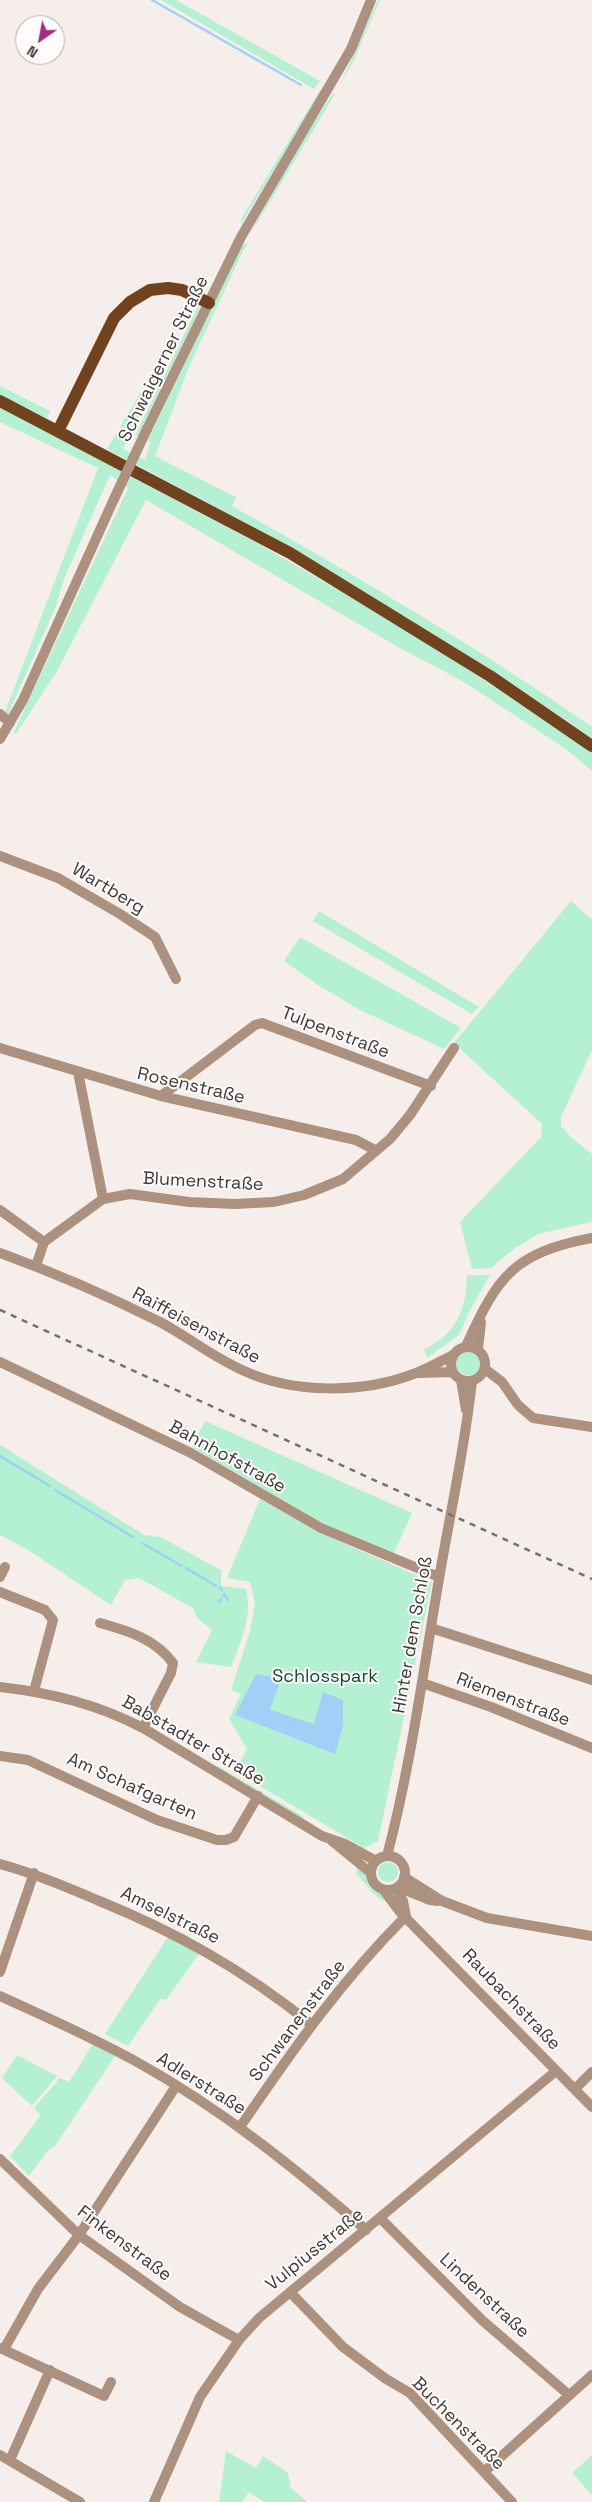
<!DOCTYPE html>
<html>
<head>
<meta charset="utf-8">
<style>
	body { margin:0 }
	#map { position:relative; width:592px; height:2502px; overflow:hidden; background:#f5eeea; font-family:"Space Grotesk",sans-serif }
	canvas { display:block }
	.north { position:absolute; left:15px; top:15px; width:50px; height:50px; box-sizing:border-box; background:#fffcfb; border:1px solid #b1aead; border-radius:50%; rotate:213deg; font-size:14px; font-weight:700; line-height:20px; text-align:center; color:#3d3a39 }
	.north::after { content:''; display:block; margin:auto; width:18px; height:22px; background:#a42b81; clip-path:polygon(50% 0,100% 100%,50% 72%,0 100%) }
</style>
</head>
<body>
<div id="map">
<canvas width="592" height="2502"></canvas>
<div class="north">N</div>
</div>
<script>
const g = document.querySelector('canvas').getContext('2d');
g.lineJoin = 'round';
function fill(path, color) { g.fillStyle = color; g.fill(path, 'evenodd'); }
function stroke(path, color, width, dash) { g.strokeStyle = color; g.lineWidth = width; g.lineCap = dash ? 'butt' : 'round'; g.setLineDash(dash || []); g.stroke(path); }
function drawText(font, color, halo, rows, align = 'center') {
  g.font = font + ' "Space Grotesk",sans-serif'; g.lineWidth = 4; g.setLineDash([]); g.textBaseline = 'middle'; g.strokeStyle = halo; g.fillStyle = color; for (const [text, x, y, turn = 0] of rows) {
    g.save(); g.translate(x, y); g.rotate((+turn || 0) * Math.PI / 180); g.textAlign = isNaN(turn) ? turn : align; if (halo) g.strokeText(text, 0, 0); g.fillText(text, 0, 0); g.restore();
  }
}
const green = new Path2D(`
	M161,0h15l144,81 -6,8z
	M378,0h2l-28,64 -12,21z
	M320,90l2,1 -81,133v-5z
	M333,93l2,1 -10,17 -76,125 46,-84z
	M248,243l-6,10 -54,116 -33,87 81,41 -4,9c123,69 244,140 360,221v11l-98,-67 -201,-123 -186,-99 48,-81 8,4 -40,77 22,11 5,-17 -2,-3 94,-195z
	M197,308l3,1 -63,128 -1,-3z
	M0,386l50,25 -3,7 -47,-23z
	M0,407l257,136 64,37 103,60 168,112v19l-26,-22 -102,-67 -66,-35 -252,-147 -89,171 -41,63 -2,-2 114,-244 -18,-13 -46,104 -8,27 -48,108 -3,-2 93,-244 -98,-46z
	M571,901l21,19v130l-31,67v9l11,12 20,16v68l-54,12 -23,14 -24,20 -19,1 -12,-47 81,-85 1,-13 -88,-81z
	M319,911l160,96 -7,7 -159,-93z
	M300,937l161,91 -17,21 -84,-39 -42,-25 -34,-24z
	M467,1275h23l-20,35 -11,25 -32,23 -3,-9c32,-14 43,-41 43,-74z
	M456 1363a12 12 0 1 1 24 0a12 12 0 1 1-24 0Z
	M205,1421l207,92 -19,42 -69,-31 -132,-77z
	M0,1445l144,90 16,2 61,33v16l25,3c7,28 -5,52 -15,78l-35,-5 16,-32 -15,-12 -4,-10 -54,-30 -14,2 -14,25 -83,-55 -28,-15z
	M260,1499l60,34 112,49 -54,259 -14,7 -129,-77 12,-22 -18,-30 12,-25 -10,-4 19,-59 5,-28 -5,-21 -23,-4z
	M218,1766l86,51 -1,2 -86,-51z
	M378 1872a10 10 0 1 1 20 0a10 10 0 1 1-20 0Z
	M358,1867l9,9 6,11 17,16c-13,-2 -25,-20 -34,-30z
	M168,1937l31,17 -33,46 -5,-2 -33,48 -23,-12z
	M93,2044l22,12 -60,90 -7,4 -19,26 -19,-20 31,-41 -7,-7 26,-30 9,4z
	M17,2055l40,21 -25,30 -30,-28z
	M226,2451l30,17 7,-12 25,17 3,15 16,14h-43l-15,-10 -7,10h-23z
	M592,2455v40l-20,-22z`);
const water = new Path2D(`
	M256,1674l25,5 -11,31 44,14 9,-32 20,8v26l-8,28 -100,-39z`);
const stream = new Path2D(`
	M152,0l149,85
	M0,1456l50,30
	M55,1490l78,47
	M142,1543l40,23
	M186,1568l30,18
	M220,1588l2,2
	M223,1596l1,-2 4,6
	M219,1602l2,-3`);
const minor = new Path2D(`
	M147,429l94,-192 110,-188 20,-49
	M0,714l10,9
	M0,739l23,-39 91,-201
	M0,856l58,22 62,36 35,23 21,42
	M0,1048l161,48 195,44 19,10
	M78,1072l25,127
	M161,1096l94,-71 7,-2 169,63
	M0,1210l44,32
	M0,1253c55,20 108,43 160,69 28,15 53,35 82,48 51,24 121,24 174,3 13,-5 25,-12 37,-18
	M36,1266l8,-24 59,-43 27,-5 59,8 46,2 39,-2 30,-7 39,-16 47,-40 20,-24 44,-67
	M466,1346c32,-70 47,-93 126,-108
	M451 1364a17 17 0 1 1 34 0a17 17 0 1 1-34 0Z
	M478,1349l3,-27
	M0,1362l191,91 130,75 118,49
	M485,1369l17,13 16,23 15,13 59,9
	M419,1373l34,-1
	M461,1380l5,30
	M0,1577l5,-10
	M0,1592l45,18 8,10 -19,71
	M100,1623c29,8 55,16 73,40l-2,10 -28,55
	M431,1628l161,52
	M422,1683l69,24 101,41
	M0,1687c51,6 97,17 143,41l179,108 23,8 31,17
	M0,1756l28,4 129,60 60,20h9l8,-3 24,-41
	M332,1841l39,32
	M387,1856c24,-91 36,-184 52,-277 11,-66 26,-131 33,-198
	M371 1873a17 17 0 1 1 34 0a17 17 0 1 1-34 0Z
	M0,1864c34,9 65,22 97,36 81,33 145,69 214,124
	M404,1877l38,24 45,17 105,18
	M398,1887l32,13 8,1
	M396,1888l7,13 3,15
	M383,1889l17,23 192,195
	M0,1972l34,-99
	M0,1996c46,21 92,41 137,66 83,46 157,105 229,168
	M575,2089l17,-17
	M240,2127c52,-76 100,-145 166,-211
	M0,2159l79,76 101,72 59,33
	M380,2218l103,103 86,74
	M290,2292l53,55 43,32 24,14 102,109
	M0,2348l104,48 7,-14
	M4,2349l34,-60 41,-54 97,-149
	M0,2455l80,47
	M10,2460l40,-90
	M485,2471l107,-96
	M154,2502l46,-105 39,-57 20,-22 297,-247`);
const major = new Path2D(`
	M0,401l290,152 200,123 102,70
	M58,431l56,-113 16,-16 20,-12 18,-2 14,2 27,13`);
const rail = new Path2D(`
	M0,1310l592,269`);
const minorBridge = new Path2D(`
	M114,499l33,-70`);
const streetNames = [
	["Schwaigerner Straße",164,359,-64],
	["Wartberg",108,889,31],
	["Tulpenstraße",335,1033,21],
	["Rosenstraße",191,1086,13],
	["Blumenstraße",203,1182,3],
	["Raiffeisenstraße",196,1326,28],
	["Bahnhofstraße",227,1457,29],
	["Hinter dem Schloß",413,1635,-80],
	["Riemenstraße",513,1700,21],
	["Babstadter Straße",193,1741,30],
	["Am Schafgarten",132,1787,24],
	["Amselstraße",170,1916,26],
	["Raubachstraße",511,2000,46],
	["Schwanenstraße",298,2021,-53],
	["Adlerstraße",201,2084,32],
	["Finkenstraße",124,2244,37],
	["Vulpiusstraße",315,2250,-39],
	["Lindenstraße",484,2296,43],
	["Buchenstraße",458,2424,45]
];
const parkNames = [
	["Schlosspark",325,1677]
];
fill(green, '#b4f0d2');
fill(water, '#a1cff8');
stroke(stream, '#a1cff8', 2.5);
stroke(minor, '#ac917e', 10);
stroke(major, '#70431e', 12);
stroke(rail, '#74706e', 2.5, [6, 6]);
stroke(minorBridge, '#ac917e', 10);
drawText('18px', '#3d3a39', '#fffcfb', streetNames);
drawText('18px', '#094a32', '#fffcfb', parkNames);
</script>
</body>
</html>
